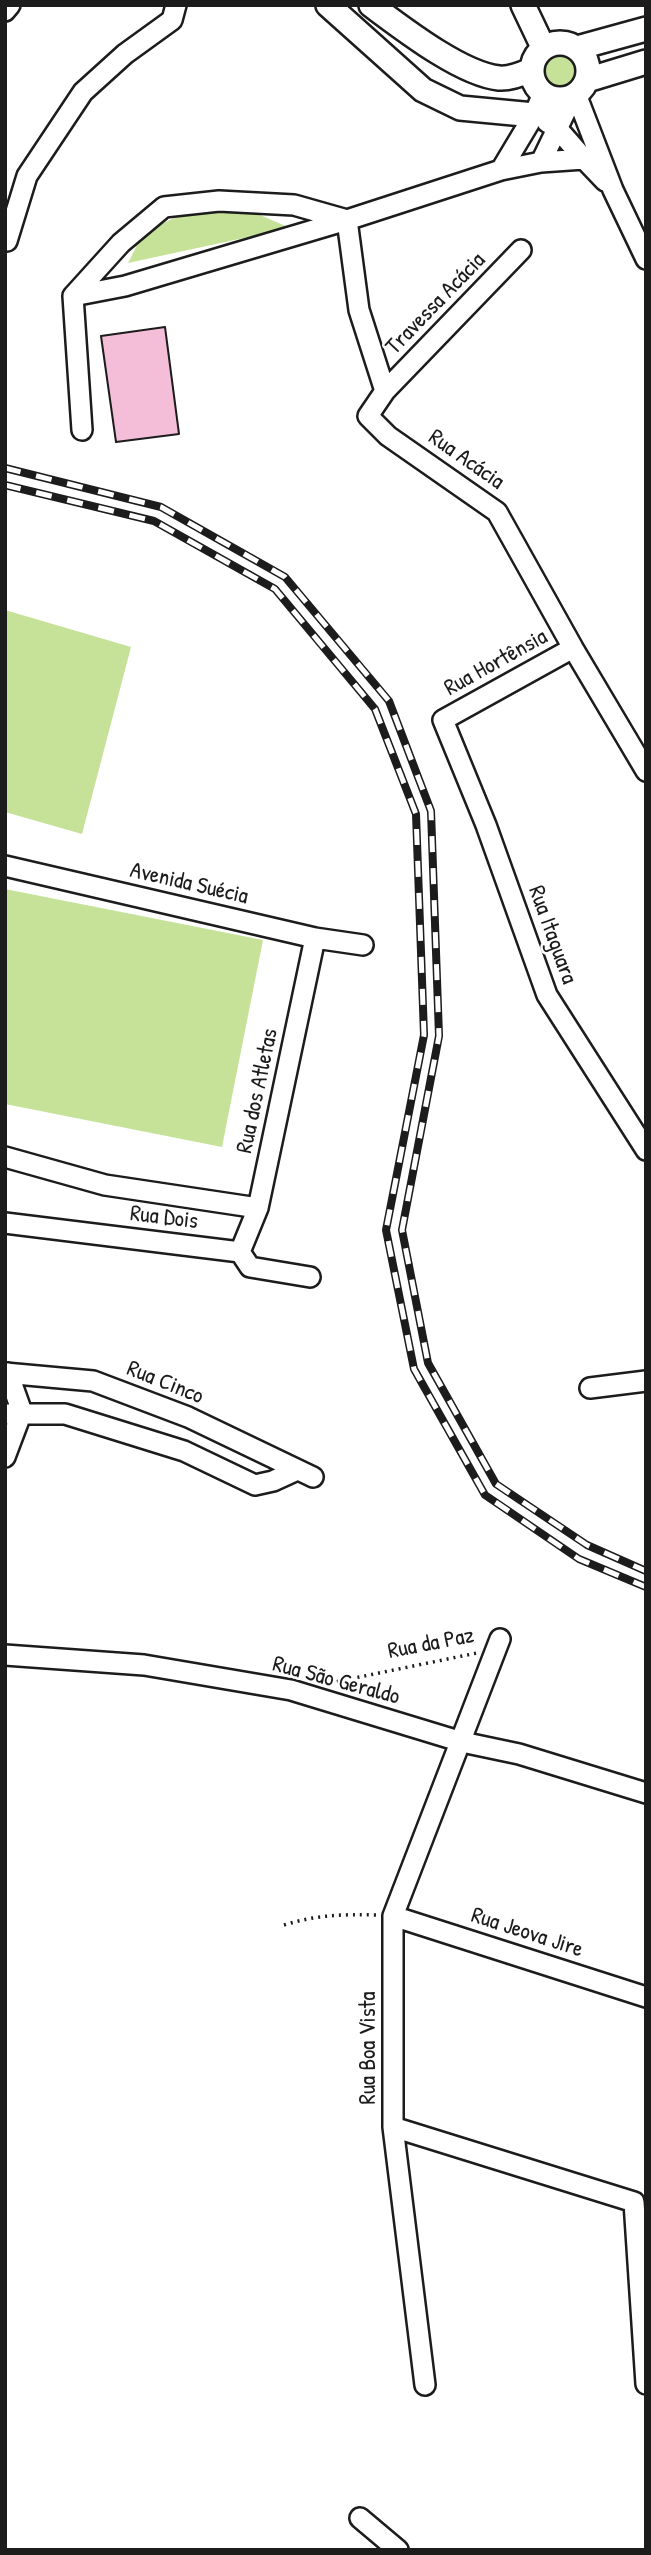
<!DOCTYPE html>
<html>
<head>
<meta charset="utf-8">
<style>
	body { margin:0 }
	#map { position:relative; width:651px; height:2555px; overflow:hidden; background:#fff; font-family:"Patrick Hand",sans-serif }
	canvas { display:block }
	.frame { position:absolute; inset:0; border:7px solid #1c1c1c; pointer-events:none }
</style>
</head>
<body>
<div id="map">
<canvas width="651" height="2555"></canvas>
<div class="frame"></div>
</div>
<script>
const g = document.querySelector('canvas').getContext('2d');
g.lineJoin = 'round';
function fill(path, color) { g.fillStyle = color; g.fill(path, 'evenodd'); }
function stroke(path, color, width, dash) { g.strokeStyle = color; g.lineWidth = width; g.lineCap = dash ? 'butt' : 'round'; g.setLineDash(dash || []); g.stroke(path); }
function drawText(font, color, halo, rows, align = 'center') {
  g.font = font + ' "Patrick Hand",sans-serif'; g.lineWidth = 5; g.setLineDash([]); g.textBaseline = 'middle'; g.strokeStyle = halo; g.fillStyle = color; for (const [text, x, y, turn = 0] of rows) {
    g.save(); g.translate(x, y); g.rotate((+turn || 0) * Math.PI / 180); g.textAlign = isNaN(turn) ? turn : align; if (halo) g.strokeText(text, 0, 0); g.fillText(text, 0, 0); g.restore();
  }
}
const green = new Path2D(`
	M538 70a21 21 0 1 1 42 0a21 21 0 1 1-42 0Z
	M244,208l46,20 -162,35c5,-8 9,-22 17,-28 27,-23 65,-26 99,-27z
	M5,610l126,37 -49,187 -77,-22z
	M5,889l258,51 -41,207 -217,-43z`);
const building = new Path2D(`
	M165,327l14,107 -63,8 -15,-106z`);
const path = new Path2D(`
	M330,1683l147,-30
	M284,1925c32,-10 59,-11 93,-10`);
const minor = new Path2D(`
	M5,11l5,-6
	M576,94l37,96 33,69
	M547,122l10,6 27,31
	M541,162l43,-3 21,22
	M501,170l33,-55 9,-22
	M7,241l20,-65 56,-84 42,-38 47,-34 4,-15
	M73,296l48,-53 43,-36 55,-6 75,4 53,15 12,90 26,81 -17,25 20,20 109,76 76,136 73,123
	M73,296l52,-10 222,-66 154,-50 40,-8 32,-66
	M73,296l9,134
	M385,391l136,-141
	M573,648l-130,72 43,105 61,170 99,155
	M5,866l310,72 48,7
	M5,1157l100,28 153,23
	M5,1223l235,29 10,15 60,10
	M240,1252l18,-44 57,-270
	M5,1373l88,8 95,36 125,60
	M590,1388l56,-7
	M5,1414h60l119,37 71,34 18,-4 24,-11
	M5,1457l17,-45 -14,-39
	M500,1639l-107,277v211l241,75 12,182
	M5,1655l139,10 147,25 171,52 57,12 127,39
	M393,1916l253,81
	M393,2127l32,258
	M360,2518l38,32`);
const tertiary = new Path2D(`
	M328,5l95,85 37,18 74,7 34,-17
	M371,5c31,23 90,69 128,73 10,1 23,-4 32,-8
	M523,5l20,42
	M532 71a28 28 0 1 1 56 0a28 28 0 1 1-56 0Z
	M577,48l69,-19
	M587,80l59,-18`);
const rail = new Path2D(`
	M5,468l156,39 124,70 104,124 42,110 8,225 -37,194 26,133 68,121 91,61 59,26
	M5,485l149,36 121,68 100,120 41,105 8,221 -38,195 28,139 71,126 94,64 67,28`);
const streetNames = [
	["Travessa Acácia",436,304,-46],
	["Rua Acácia",466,460,35],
	["Rua Hortênsia",496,663,-29],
	["Avenida Suécia",189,884,13],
	["Rua Itaguara",552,935,70],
	["Rua dos Atletas",258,1091,-78],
	["Rua Dois",164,1218,7],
	["Rua Cinco",165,1383,22],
	["Rua da Paz",431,1644,-11],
	["Rua São Geraldo",336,1681,15],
	["Rua Jeova Jire",527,1933,18],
	["Rua Boa Vista",369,2048,-90]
];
fill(green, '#c6e299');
fill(building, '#f5bed8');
stroke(building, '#1c1c1c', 2);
stroke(minor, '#1c1c1c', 24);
stroke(tertiary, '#1c1c1c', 28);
stroke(path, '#1c1c1c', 3.5, [2, 5]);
stroke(minor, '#fff', 19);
stroke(tertiary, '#fff', 23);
stroke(rail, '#1c1c1c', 8);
stroke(rail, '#fff', 5, [16]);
drawText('23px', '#1c1c1c', '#fff', streetNames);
</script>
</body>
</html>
